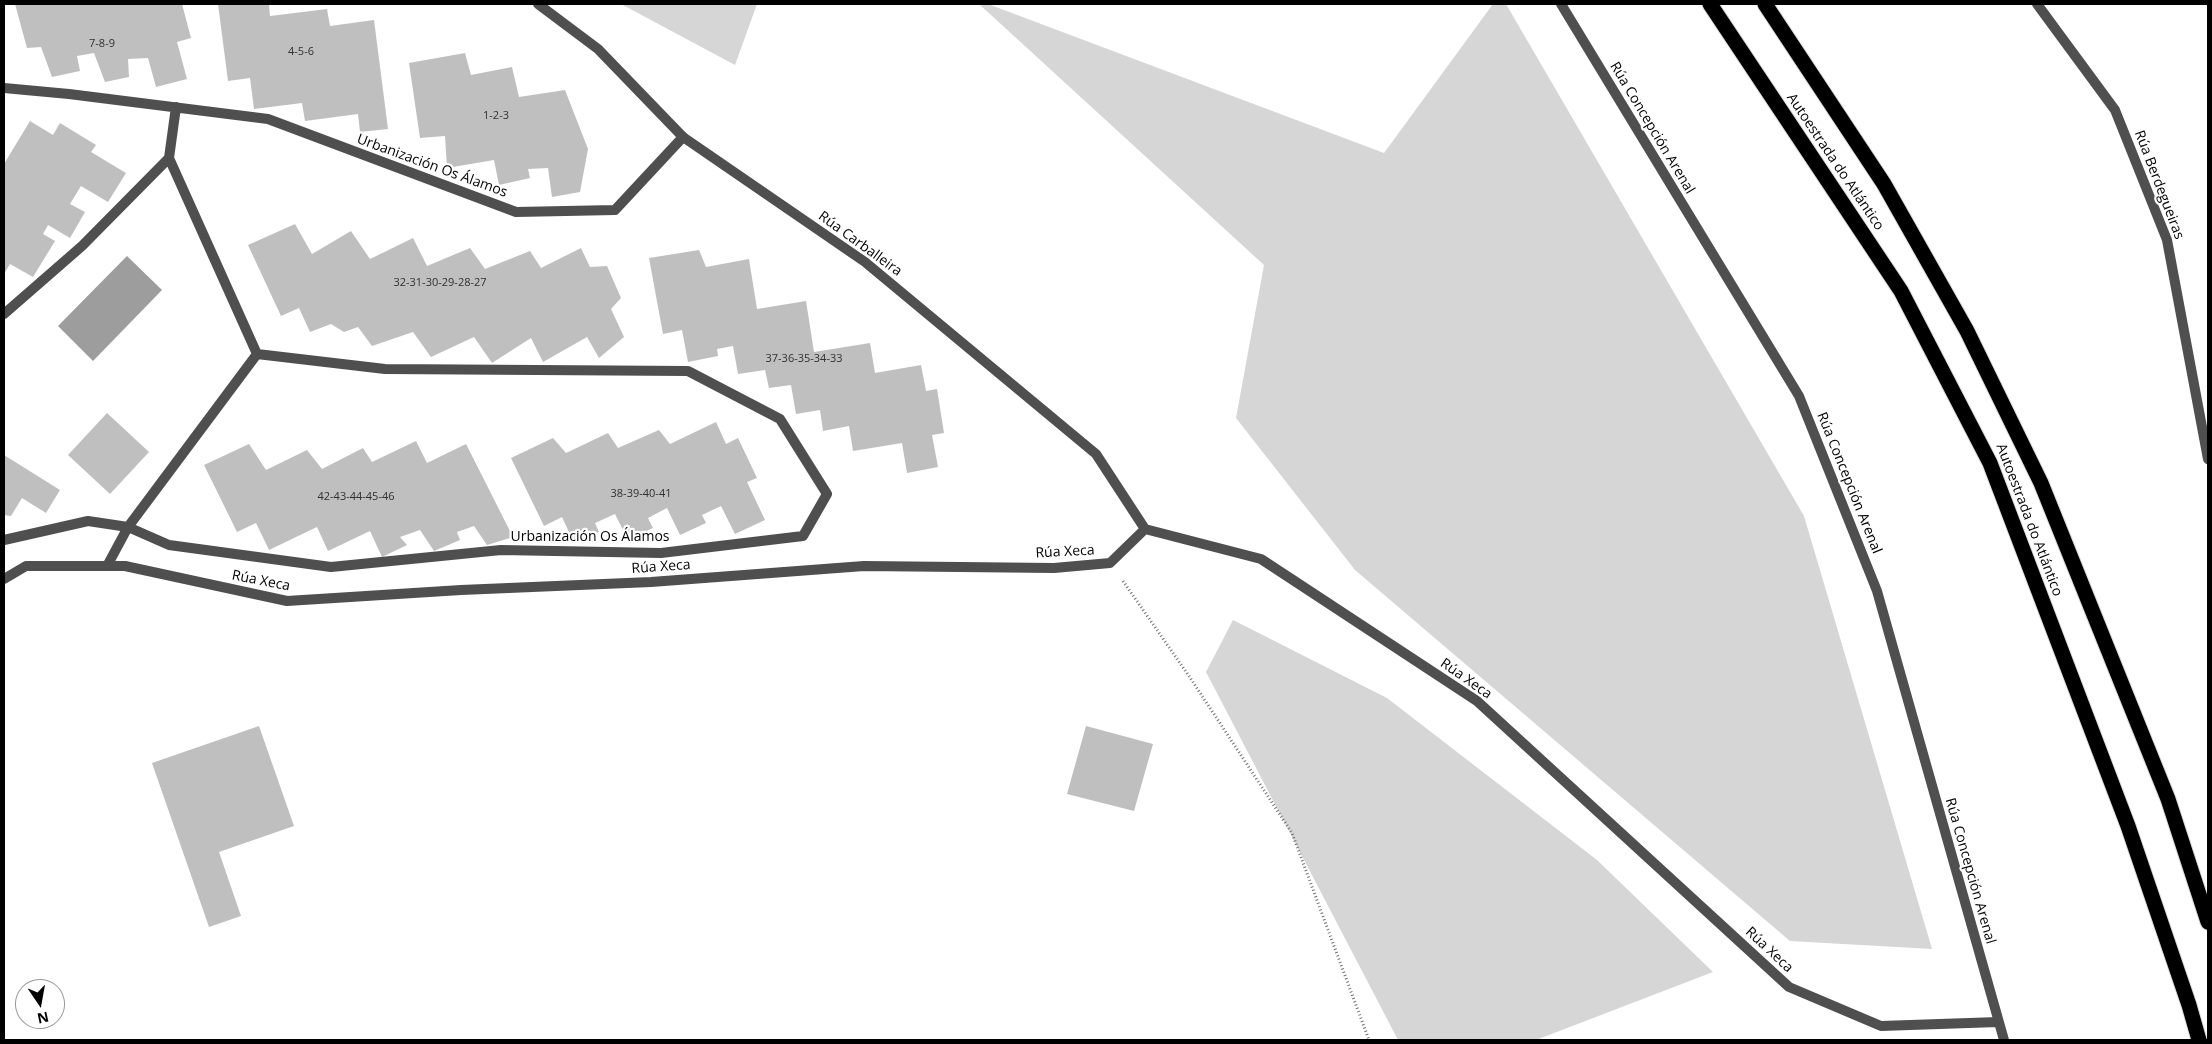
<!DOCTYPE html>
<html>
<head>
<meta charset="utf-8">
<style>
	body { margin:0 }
	#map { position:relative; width:2212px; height:1044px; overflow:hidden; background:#fff; font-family:"Open Sans",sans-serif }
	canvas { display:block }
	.frame { position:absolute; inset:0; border:5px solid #000; pointer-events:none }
	.north { position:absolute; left:15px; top:979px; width:50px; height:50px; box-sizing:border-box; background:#fff; border:1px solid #999; border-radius:50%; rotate:168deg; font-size:14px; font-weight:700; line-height:20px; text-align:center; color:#000 }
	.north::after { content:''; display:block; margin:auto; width:18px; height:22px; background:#000; clip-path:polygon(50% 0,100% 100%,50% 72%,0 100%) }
</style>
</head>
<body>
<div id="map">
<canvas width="2212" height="1044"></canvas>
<div class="frame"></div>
<div class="north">N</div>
</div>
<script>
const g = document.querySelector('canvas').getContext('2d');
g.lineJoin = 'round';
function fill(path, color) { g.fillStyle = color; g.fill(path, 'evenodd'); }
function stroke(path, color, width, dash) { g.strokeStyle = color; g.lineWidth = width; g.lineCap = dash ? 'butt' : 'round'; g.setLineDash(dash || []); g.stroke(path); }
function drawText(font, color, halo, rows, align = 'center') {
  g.font = font + ' "Open Sans",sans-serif'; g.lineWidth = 4.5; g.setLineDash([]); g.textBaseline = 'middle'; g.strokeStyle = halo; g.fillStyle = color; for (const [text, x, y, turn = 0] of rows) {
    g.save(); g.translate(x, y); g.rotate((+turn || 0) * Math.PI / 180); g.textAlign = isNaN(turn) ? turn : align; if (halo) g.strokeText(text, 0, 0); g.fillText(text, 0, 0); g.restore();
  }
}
const green = new Path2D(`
	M621,4h136l-22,61z
	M979,4h9l396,149 109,-149h13l298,512 128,433 -142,-8 -435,-371 -119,-152 28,-153z
	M1233,620l154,78 210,162 116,112 -177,68h-138l-192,-368z`);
const water = new Path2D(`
	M127,256l35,34 -69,71 -35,-35z`);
const building = new Path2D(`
	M15,4h167l9,34 -14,4 10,37 -31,8 -8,-29 -20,1 1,18 -24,5 -11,-29 -17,3 3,15 -28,6 -11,-30 -14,1z
	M218,4h51l1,12 57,-7 3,17 44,-6 14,109 -28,3 -2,-18 -53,7 -3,-18 -48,6 -4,-31 -22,3z
	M465,53l6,22 41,-8 7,30 46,-7 23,59 -8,43 -28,5 -4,-29 -20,1 2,9 -31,7 -5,-25 -47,8 -2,-32 -25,2 -11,-75z
	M30,121l23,14 7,-12 36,22 -5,7 35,21 -18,29 -27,-16 -11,18 15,8 -15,26 -22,-13 -5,9 12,7 -22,36 -23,-13 -6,10v-110z
	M295,224l17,30 39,-23 19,28 43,-21 14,28 43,-18 15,21 45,-18 11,17 40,-20 9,19 17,-1 14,32 -10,11 13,28 -25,21 -12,-21 -44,25 -12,-24 -39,25 -18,-26 -43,20 -18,-25 -41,14 -14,-19 -14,5 -13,-8 -21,8 -11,-24 -18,8 -33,-71z
	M699,250l7,17 43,-8 8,50 49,-8 8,51 56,-9 5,30 46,-8 5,26 11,-2 7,44 -12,2 6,32 -31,6 -5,-30 -49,8 -4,-25 -26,5 -3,-21 -24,4 -5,-29 -22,3 -4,-18 -27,4 -5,-28 -16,3 1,7 -30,6 -6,-32 -19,4 -14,-76z
	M107,413l42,39 -39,42 -42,-39z
	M716,422l10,22 12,-6 19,40 -10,4 18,38 -30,14 -14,-28 -19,9 4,8 -26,12 -13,-27 -19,10 5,10 -25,12 -13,-26 -20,9 4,9 -25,11 -12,-26 -18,9 -33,-68 42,-20 13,15 42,-20 10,15 41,-18 11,14z
	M416,441l11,22 39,-19 47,93 -26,8 -13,-19 -17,6 3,8 -26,11 -14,-21 -20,7 7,8 -25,12 -12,-26 -42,20 -11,-24 -48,23 -13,-27 -19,9 -33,-67 45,-21 17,26 41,-20 15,19 41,-21 9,14z
	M4,455l56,35 -14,23 -24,-15 -11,18 -7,-1z
	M259,726l35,100 -75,26 22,64 -32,11 -57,-164z
	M1086,726l67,18 -19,67 -67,-17z`);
const path = new Path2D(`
	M1123,581l66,95 103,157 77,207`);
const service = new Path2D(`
	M4,88l65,6 199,25 248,93 99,-2 68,-73
	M4,314l78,-68 87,-88 7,-51
	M4,540l84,-19 40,6 41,18 162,22 170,-17 160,3 142,-17 24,-42 -47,-75 -92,-48 -303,-2 -128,-15 -88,-196
	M107,566l21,-39 129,-173`);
const minor = new Path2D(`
	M538,4l60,45 85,88 182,125 231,192 49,75
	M1561,4l238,392 78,195 127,449
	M2037,4l78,106 52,130 41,219
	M1145,529l116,30 216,142 312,286 92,39 117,-4
	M4,579l22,-13h99l162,35 174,-11 190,-8 213,-16 190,2 56,-5 35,-34`);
const motorway = new Path2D(`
	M1710,4l191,287 89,172 138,363 61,179 10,35
	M1765,4l119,180 83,147 74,152 127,316 40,123`);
const numberNames = [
	["7-8-9",102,44],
	["4-5-6",301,52],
	["1-2-3",496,116],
	["32-31-30-29-28-27",440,283],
	["37-36-35-34-33",804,359],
	["38-39-40-41",641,494],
	["42-43-44-45-46",356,497]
];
const streetNames = [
	["Rúa Concepción Arenal",1652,128,59],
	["Autoestrada do Atlántico",1835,162,56],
	["Urbanización Os Álamos",432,166,20],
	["Rúa Berdegueiras",2159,185,69],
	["Rúa Carballeira",860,244,36],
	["Rúa Concepción Arenal",1849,483,68],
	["Autoestrada do Atlántico",2029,520,69],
	["Urbanización Os Álamos",590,537],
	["Rúa Xeca",1065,552,-3],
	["Rúa Xeca",661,567,-4],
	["Rúa Xeca",261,581,11],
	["Rúa Xeca",1466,679,35],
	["Rúa Concepción Arenal",1970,871,74],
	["Rúa Xeca",1769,950,43]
];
fill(green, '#d6d6d6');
fill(water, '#9d9d9d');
fill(building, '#bfbfbf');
stroke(motorway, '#dbdbdb', 17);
stroke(path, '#717171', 3, [1, 2.5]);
stroke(service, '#4f4f4f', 10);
stroke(minor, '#4f4f4f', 10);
stroke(motorway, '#000', 15);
drawText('11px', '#303030', null, numberNames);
drawText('14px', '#000', '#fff', streetNames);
</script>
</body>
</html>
